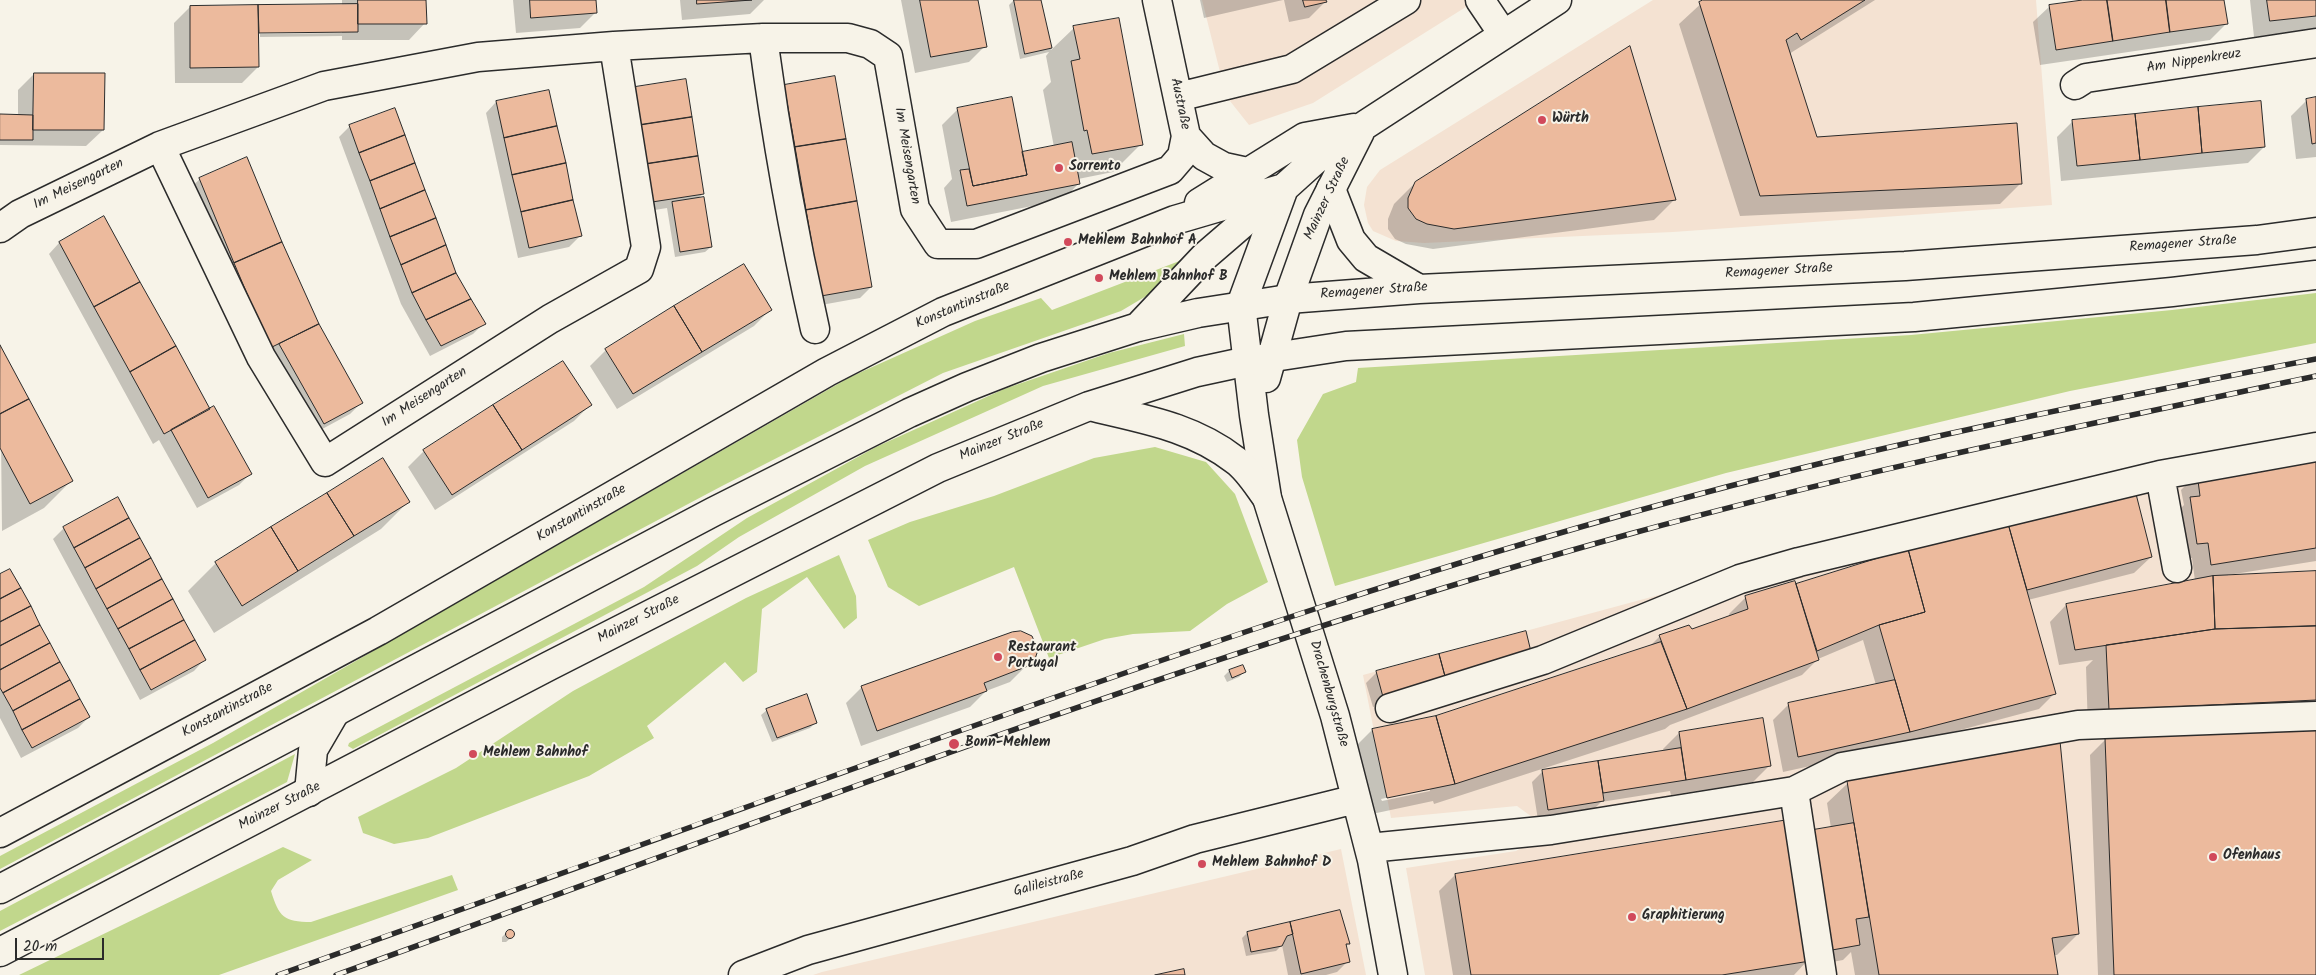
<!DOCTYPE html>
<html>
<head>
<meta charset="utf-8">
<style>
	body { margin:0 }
	#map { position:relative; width:2316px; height:975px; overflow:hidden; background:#f7f3e8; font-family:Kalam,sans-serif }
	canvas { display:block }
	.scale { position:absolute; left:15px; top:938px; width:89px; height:22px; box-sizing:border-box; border:2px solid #2b2b2b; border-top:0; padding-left:6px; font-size:15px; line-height:18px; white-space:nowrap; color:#2b2b2b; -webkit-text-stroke:4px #f7f3e8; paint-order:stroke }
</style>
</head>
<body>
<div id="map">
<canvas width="2316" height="975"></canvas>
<div class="scale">20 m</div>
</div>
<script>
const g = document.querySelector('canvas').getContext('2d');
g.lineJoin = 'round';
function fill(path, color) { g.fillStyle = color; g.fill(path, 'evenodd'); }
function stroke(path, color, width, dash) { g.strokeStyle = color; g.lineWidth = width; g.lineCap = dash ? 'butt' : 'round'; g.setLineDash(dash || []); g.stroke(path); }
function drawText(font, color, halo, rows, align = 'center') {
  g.font = font + ' Kalam,sans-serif'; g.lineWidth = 4; g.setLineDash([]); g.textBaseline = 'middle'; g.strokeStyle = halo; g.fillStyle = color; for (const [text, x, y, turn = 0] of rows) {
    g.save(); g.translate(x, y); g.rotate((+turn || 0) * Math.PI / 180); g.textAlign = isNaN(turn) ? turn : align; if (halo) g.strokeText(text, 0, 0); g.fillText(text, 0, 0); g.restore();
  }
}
const built = new Path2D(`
	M1202,0h275l-164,103 -64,22 -23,-29z
	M1653,0h383l16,205 -379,27 -249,11 -28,-2 -23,-10 -5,-8 -4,-18 3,-18 13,-17z
	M2316,438v537h-891l-19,-107 110,-17 34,-21 -33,-24 -126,12 -28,-143 706,-191z
	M1341,849l25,126h-553l9,-3z`);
const green = new Path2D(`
	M1182,260l-34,35 -27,16 -178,62 -221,113 -722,383v-13l213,-113 637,-366 125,-56 66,-23 11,12z
	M2316,293v50l-246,48 -344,82 -391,113 -33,-109 -5,-37 26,-46 33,-12 2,-14 553,-33 261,-25z
	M1184,334l1,12 -142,40 -178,80 -126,71 -42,29 -344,183 -5,-3 1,-3 295,-156 103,-69 129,-71 128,-58 105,-36z
	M1155,447l51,15 29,32 33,88 -41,22 -37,27 -57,3 -28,5 -56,19 -35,-91 -95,39 -31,-19 -20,-47 42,-18 84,-26 100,-38z
	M839,555l17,41 1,22 -13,11 -37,-52 -45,32 -5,63 -14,10 -18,-20 -78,64 7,12 -65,38 -161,62 -34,6 -31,-11 -5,-16 98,-49 117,-77 173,-93z
	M295,754l-8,28 -287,149v-20z
	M283,847l29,13 -34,20 -7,11c8,26 13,31 40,31l141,-47 6,15 -239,85h-200z`);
const shadow = new Path2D(`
	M342,0h83v23l-16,17h-67v-4l-82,1v-3l82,-1v-2l-85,-21 1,57 -16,16h-67l-1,-60 16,-16 152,-2z
	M513,0h82l1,12 -16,16 -64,5z
	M680,0h84l-14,14 -68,6z
	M901,0h75l9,46 -16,16 -54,11z
	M1014,0h26l11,50 23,-22 67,116 -28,28 -35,7 1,4 -16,17 -112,22 -7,-34 8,-9 -10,-54 16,-16 63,45 33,-7 -11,-57 8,-8 -5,-26 3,-4 -29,7 -11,-54z
	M1200,0h83l-79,18z
	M1284,0h41v2l-16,16 -20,4z
	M1705,0h170l-86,54 27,84 205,45 -21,21 -260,12 -61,-192z
	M2091,0h132l3,24 -16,16 -170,25 -7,-43 17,-16z
	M2250,0h66v29l-62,8z
	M34,74l69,56 -17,16 -86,-1v-29h18v-26z
	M684,80l19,114 -6,5 14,48 -6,5 -30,5 -8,-49 -25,4 -18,-113 11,-11z
	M784,86l87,201 -11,11 -50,9 -36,-210z
	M2316,99v58l-20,2 -5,-43 16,-16z
	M496,102l84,134 -11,11 -51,11 -32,-145z
	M2073,121l191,26 -16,16 -187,18 -4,-44z
	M350,126l105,147 29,50 -11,11 -43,22 -29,-52 -62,-167z
	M246,158l72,167 43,78 -11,11 -37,20 -124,-245 11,-10z
	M1415,183l260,16 -21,21 -221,29 -27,-5 -11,-5 -7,-10v-10l6,-15z
	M104,218l105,192 41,64 -11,11 -42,23 -38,-68 -6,4 -104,-190 10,-11z
	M770,310l-16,16 -137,83 -27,-43 16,-16z
	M0,347l72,133 -28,28 -42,23z
	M590,405l-16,16 -139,89 -27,-43 16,-16z
	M2316,455v106l-88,14v2l88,-4v148l-228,9 -2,-63 7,-7 -34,5 -9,-43 16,-17 129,-24 -3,-23 -11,2 -7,-45 10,-10 -3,-15 16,-16z
	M409,501l-28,28 -167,104 -26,-42 28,-28z
	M2007,521l144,36 -17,16 -106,27 27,93 -16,16 -146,39 -110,24 -10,-52 16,-16 87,-19 -13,-45 -45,19 -16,16 -132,50 -5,4 -231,75 -1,-3 -61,13 -16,-68 16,-16 64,-13 213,-70 10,-10 30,-11 2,4 39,-13 -1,-3 17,-17 49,-11zM1430,788v3l-48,10 -1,-2z
	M64,528l140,132 -10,11 -54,29 -87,-161z
	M0,576l89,141 -11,11 -57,30 -21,-40z
	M1034,658l-24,24 -24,9 -16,16 -109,39 -15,-43 16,-16z
	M1242,666l2,6 -5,5 -12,5 -3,-6 5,-5z
	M1377,672l57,18 -61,17 -7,-24z
	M767,710l48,13 -5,5 -38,14 -11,-27z
	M1679,733l90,33 -16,16 -82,13 -1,-4 -69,11 -9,9 -54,9 -6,-38 11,-11 121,-19 -1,-3z
	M2106,739l210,236h-218l-8,-220z
	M1848,783l230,151 -21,21h-3l3,20h-202l-4,-23 -8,8 -27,5 15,-137 -4,-25z
	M1455,875l353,85 -14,15h-341l-14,-84z
	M1339,911l10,32 -4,4 3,14 -11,11 -11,3h-38l-6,-30 -6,6 -30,5 -4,-18 5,-5z
	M507,932h5v5l-6,5h-4v-5z`);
const building = new Path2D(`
	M358,0h68l1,24h-69z
	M530,0h66l1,13 -66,5z
	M697,0h55l-55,4z
	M920,0h58l9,47 -56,10z
	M1014,0h27l11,48 -27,6z
	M1303,0h23l1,2 -22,5z
	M1703,0h162l-64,40 -4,-7 -11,7 31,97 200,-14 5,61 -262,12 -61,-194z
	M2083,0h24l6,41 -57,9 -7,-45z
	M2107,0h59l4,32 -57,9z
	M2166,0h58l4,24 -58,8z
	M2267,0h49v16l-46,5z
	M358,4v28l-99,1 -1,-28z
	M258,5l1,62 -69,1v-62z
	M1119,18l24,127 -51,9 -5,-24 -3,1 -13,-70 9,-2 -7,-33z
	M1630,46l46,154 -222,29 -27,-5 -11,-5 -8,-11v-10l7,-16z
	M34,73h71l-1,57h-71z
	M835,76l11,63 -51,8 -11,-62z
	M686,79l6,38 -52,8 -5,-38z
	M549,90l8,36 -53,12 -8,-37z
	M1012,97l15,78 -54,11 -16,-78z
	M2316,97v46l-4,1 -6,-45z
	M2261,101l4,46 -63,6 -4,-46z
	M2198,107l4,46 -62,7 -5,-46z
	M395,108l10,27 -46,18 -10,-28z
	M0,114l33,1v25h-33z
	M2135,114l5,46 -63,6 -5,-46z
	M692,117l6,39 -52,8 -6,-39z
	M557,126l9,37 -54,12 -8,-37z
	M405,135l10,28 -45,18 -11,-28z
	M846,139l11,62 -51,9 -11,-63z
	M1072,142l8,42 -113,22 -7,-36 9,-1 4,17 54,-11 -5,-23z
	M698,156l6,38 -52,8 -6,-38z
	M247,157l35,85 -48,21 -35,-85z
	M415,163l10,27 -45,19 -10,-28z
	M566,163l7,37 -52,12 -9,-37z
	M425,190l11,28 -46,19 -10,-28z
	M704,197l8,50 -32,5 -8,-50z
	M573,200l9,36 -53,12 -8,-36z
	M857,201l15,86 -51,9 -15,-86z
	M104,216l36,66 -46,25 -35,-65z
	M436,218l10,27 -45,20 -11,-28z
	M282,242l37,82 -49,24 -36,-85z
	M446,245l10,28 -44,20 -11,-28z
	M744,264l28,46 -70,42 -28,-46z
	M456,273l15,26 -45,21 -14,-27z
	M140,282l36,64 -46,26 -36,-65z
	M471,299l15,25 -45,22 -15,-26z
	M674,306l28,46 -69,42 -28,-45z
	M319,324l44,79 -39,21 -45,-80z
	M0,345l29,54 -29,15z
	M176,346l34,63 -46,25 -34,-62z
	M563,361l29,44 -70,45 -29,-45z
	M29,399l44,82 -43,23 -30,-56v-34z
	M493,405l29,45 -70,45 -29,-45z
	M214,406l38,68 -44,24 -37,-68z
	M2316,453v95l-105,17 -3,-22 -11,1 -7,-47 10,-1 -3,-23z
	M383,458l27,44 -56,34 -27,-43z
	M2134,486l18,71 -125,33 -20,-70z
	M327,493l27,43 -56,35 -27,-44z
	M118,497l11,21 -55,30 -11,-21z
	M129,518l11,20 -55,30 -11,-20z
	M2007,520l49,174 -146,38 -31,-107 46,-13 -17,-63z
	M271,527l27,44 -56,35 -27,-44z
	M140,538l11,20 -55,31 -11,-21z
	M1908,549l17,63 -46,13 -62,26 -21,-67z
	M151,558l11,21 -55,30 -11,-20z
	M10,569l11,19 -21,11v-25z
	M2316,571v55l-101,3 -2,-53z
	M2213,576l2,53 -140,21 -9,-46z
	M162,579l11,20 -55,30 -11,-20z
	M1795,581l24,79 -132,49 -28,-74 30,-10 3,4 56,-20 -3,-13z
	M21,588l10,18 -31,16v-23z
	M173,599l11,21 -55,29 -11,-20z
	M31,606l9,19 -40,21v-24z
	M184,620l11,20 -55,30 -11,-21z
	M40,625l10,18 -50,27v-24z
	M2316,626v74l-207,10 -3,-65 109,-16z
	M1021,631l11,5 6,14 -3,9 -7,7 -44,17 3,8 -110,40 -16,-45 151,-54z
	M1526,631l6,25 -86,24 -7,-26z
	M195,640l11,20 -55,30 -11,-20z
	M1661,642l26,67 -232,75 -19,-68z
	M50,643l10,19 -57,31 -3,-5v-18z
	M1439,654l7,26 -63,17 -7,-26z
	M60,662l10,18 -57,31 -10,-18z
	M1243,665l3,7 -14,6 -3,-8z
	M70,680l10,19 -58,31 -9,-19z
	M1895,680l15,52 -112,25 -10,-54z
	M807,694l10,29 -40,15 -11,-29z
	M80,699l10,18 -58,31 -10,-18z
	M1436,716l19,68 -68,14 -15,-69z
	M1763,718l8,48 -85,14 -7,-48z
	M2316,728v247h-202l-9,-237z
	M2060,741l19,193 -27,4 6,37h-179l-32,-194z
	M1681,748l5,32 -83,13 -5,-32z
	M1598,761l6,40 -56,9 -6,-40z
	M1788,820l22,141 -88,14h-251l-16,-101z
	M1854,823l15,94 -13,2 4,26 -28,5 -19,-120z
	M1340,910l10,34h-4l4,18 -49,12 -11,-52z
	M1290,922l3,12 -6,2 -5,10 -31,6 -4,-20z
	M505.5 934a4.5 4.5 0 1 1 9 0a4.5 4.5 0 1 1-9 0Z
	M1184,969l1,6h-30z`);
const minor = new Path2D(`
	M1157,0l29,136 18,20 20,11 23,5
	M1480,0l23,34
	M763,38c13,98 30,194 52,291
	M2075,85l11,-7 230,-35
	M1178,97l114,-28 114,-69
	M160,146l101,211 64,105 225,-143 89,-50 7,-22 -32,-201
	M1199,203l106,-66 49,-9
	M0,228l20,-14 140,-68 164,-60 154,-29 136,-11 149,-8h85l22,6 18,12 27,153 23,35h38l194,-74 12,-14 4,-20
	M1266,378l22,-79 30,-84 42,-83
	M2160,475l156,-28
	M1390,708l153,-48 197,-81 59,-17 361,-87 17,93
	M1794,791l28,184
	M309,792l4,-42 21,-36
	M0,833l378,-202 449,-259 116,-60 232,-92 109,-32
	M1369,848l182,-18 243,-39 48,-24 236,-42 238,-9
	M743,975l65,-25 324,-89 63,-22 161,-40
	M1393,975l-21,-115 -37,-144 -68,-218 -13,-83 -13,-110 43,-117 31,-28 50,-35 192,-125`);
const major = new Path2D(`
	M1331,189l20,51 15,18 53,31
	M1138,327l67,-71 79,-68
	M1089,406c53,13 102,20 146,54 13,9 23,26 32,38
	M0,889l713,-377 196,-99 58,-26 74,-29 97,-31 60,-14 90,-14 131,-10 486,-23 352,-26 59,-8
	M0,952l549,-286 389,-198 151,-62 108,-34 51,-11 98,-15 568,-29 258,-25 144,-17`);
const rail = new Path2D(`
	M278,975c208,-75 416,-150 625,-224 272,-97 546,-192 827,-265 193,-50 390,-89 586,-127
	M336,975c427,-154 852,-319 1290,-440 228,-63 459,-110 690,-159`);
const markers = [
	[1542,120,5,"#d1495b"],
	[1059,168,5,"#d1495b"],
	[1068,242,5,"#d1495b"],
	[1099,278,5,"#d1495b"],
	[998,657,5,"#d1495b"],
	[954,744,6,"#d1495b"],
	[473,754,5,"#d1495b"],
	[2213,857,5,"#d1495b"],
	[1202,864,5,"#d1495b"],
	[1632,917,5,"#d1495b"]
];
const streetNames = [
	["Am Nippenkreuz",2194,62,-9],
	["Austraße",1179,104,78],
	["Im Meisengarten",906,156,80],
	["Im Meisengarten",79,185,-26],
	["Mainzer Straße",1328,199,-65],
	["Remagener Straße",2183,245,-4],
	["Remagener Straße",1779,272,-3],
	["Remagener Straße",1374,292,-4],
	["Konstantinstraße",963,306,-23],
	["Im Meisengarten",425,398,-33],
	["Mainzer Straße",1002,441,-22],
	["Konstantinstraße",582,514,-30],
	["Mainzer Straße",639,620,-27],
	["Drachenburgstraße",1328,694,74],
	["Konstantinstraße",228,711,-28],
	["Mainzer Straße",280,807,-27],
	["Galileistraße",1049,884,-15]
];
const poiNames = [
	["Würth",1552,120],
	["Sorrento",1069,168],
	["Mehlem Bahnhof A",1078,242],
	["Mehlem Bahnhof B",1109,278],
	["Restaurant",1008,649],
	["Portugal",1008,665],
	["Bonn-Mehlem",965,744],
	["Mehlem Bahnhof",483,754],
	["Ofenhaus",2223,857],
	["Mehlem Bahnhof D",1212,864],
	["Graphitierung",1642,917]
];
fill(built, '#f4e2d2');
fill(green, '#c1d78c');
fill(shadow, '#0003');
fill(building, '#ecba9d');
stroke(building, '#2b2b2b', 1);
stroke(minor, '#2b2b2b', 31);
stroke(major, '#2b2b2b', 31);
stroke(minor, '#f7f3e8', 28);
stroke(major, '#f7f3e8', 28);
stroke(rail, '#2b2b2b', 5.5);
stroke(rail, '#f7f3e8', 4, [11]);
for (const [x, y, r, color] of markers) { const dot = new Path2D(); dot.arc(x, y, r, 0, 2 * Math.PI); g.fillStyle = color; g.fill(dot); stroke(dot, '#f7f3e8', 2); }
drawText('14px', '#2b2b2b', '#f7f3e8', streetNames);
drawText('bold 14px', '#2b2b2b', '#f7f3e8', poiNames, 'left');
</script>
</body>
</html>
